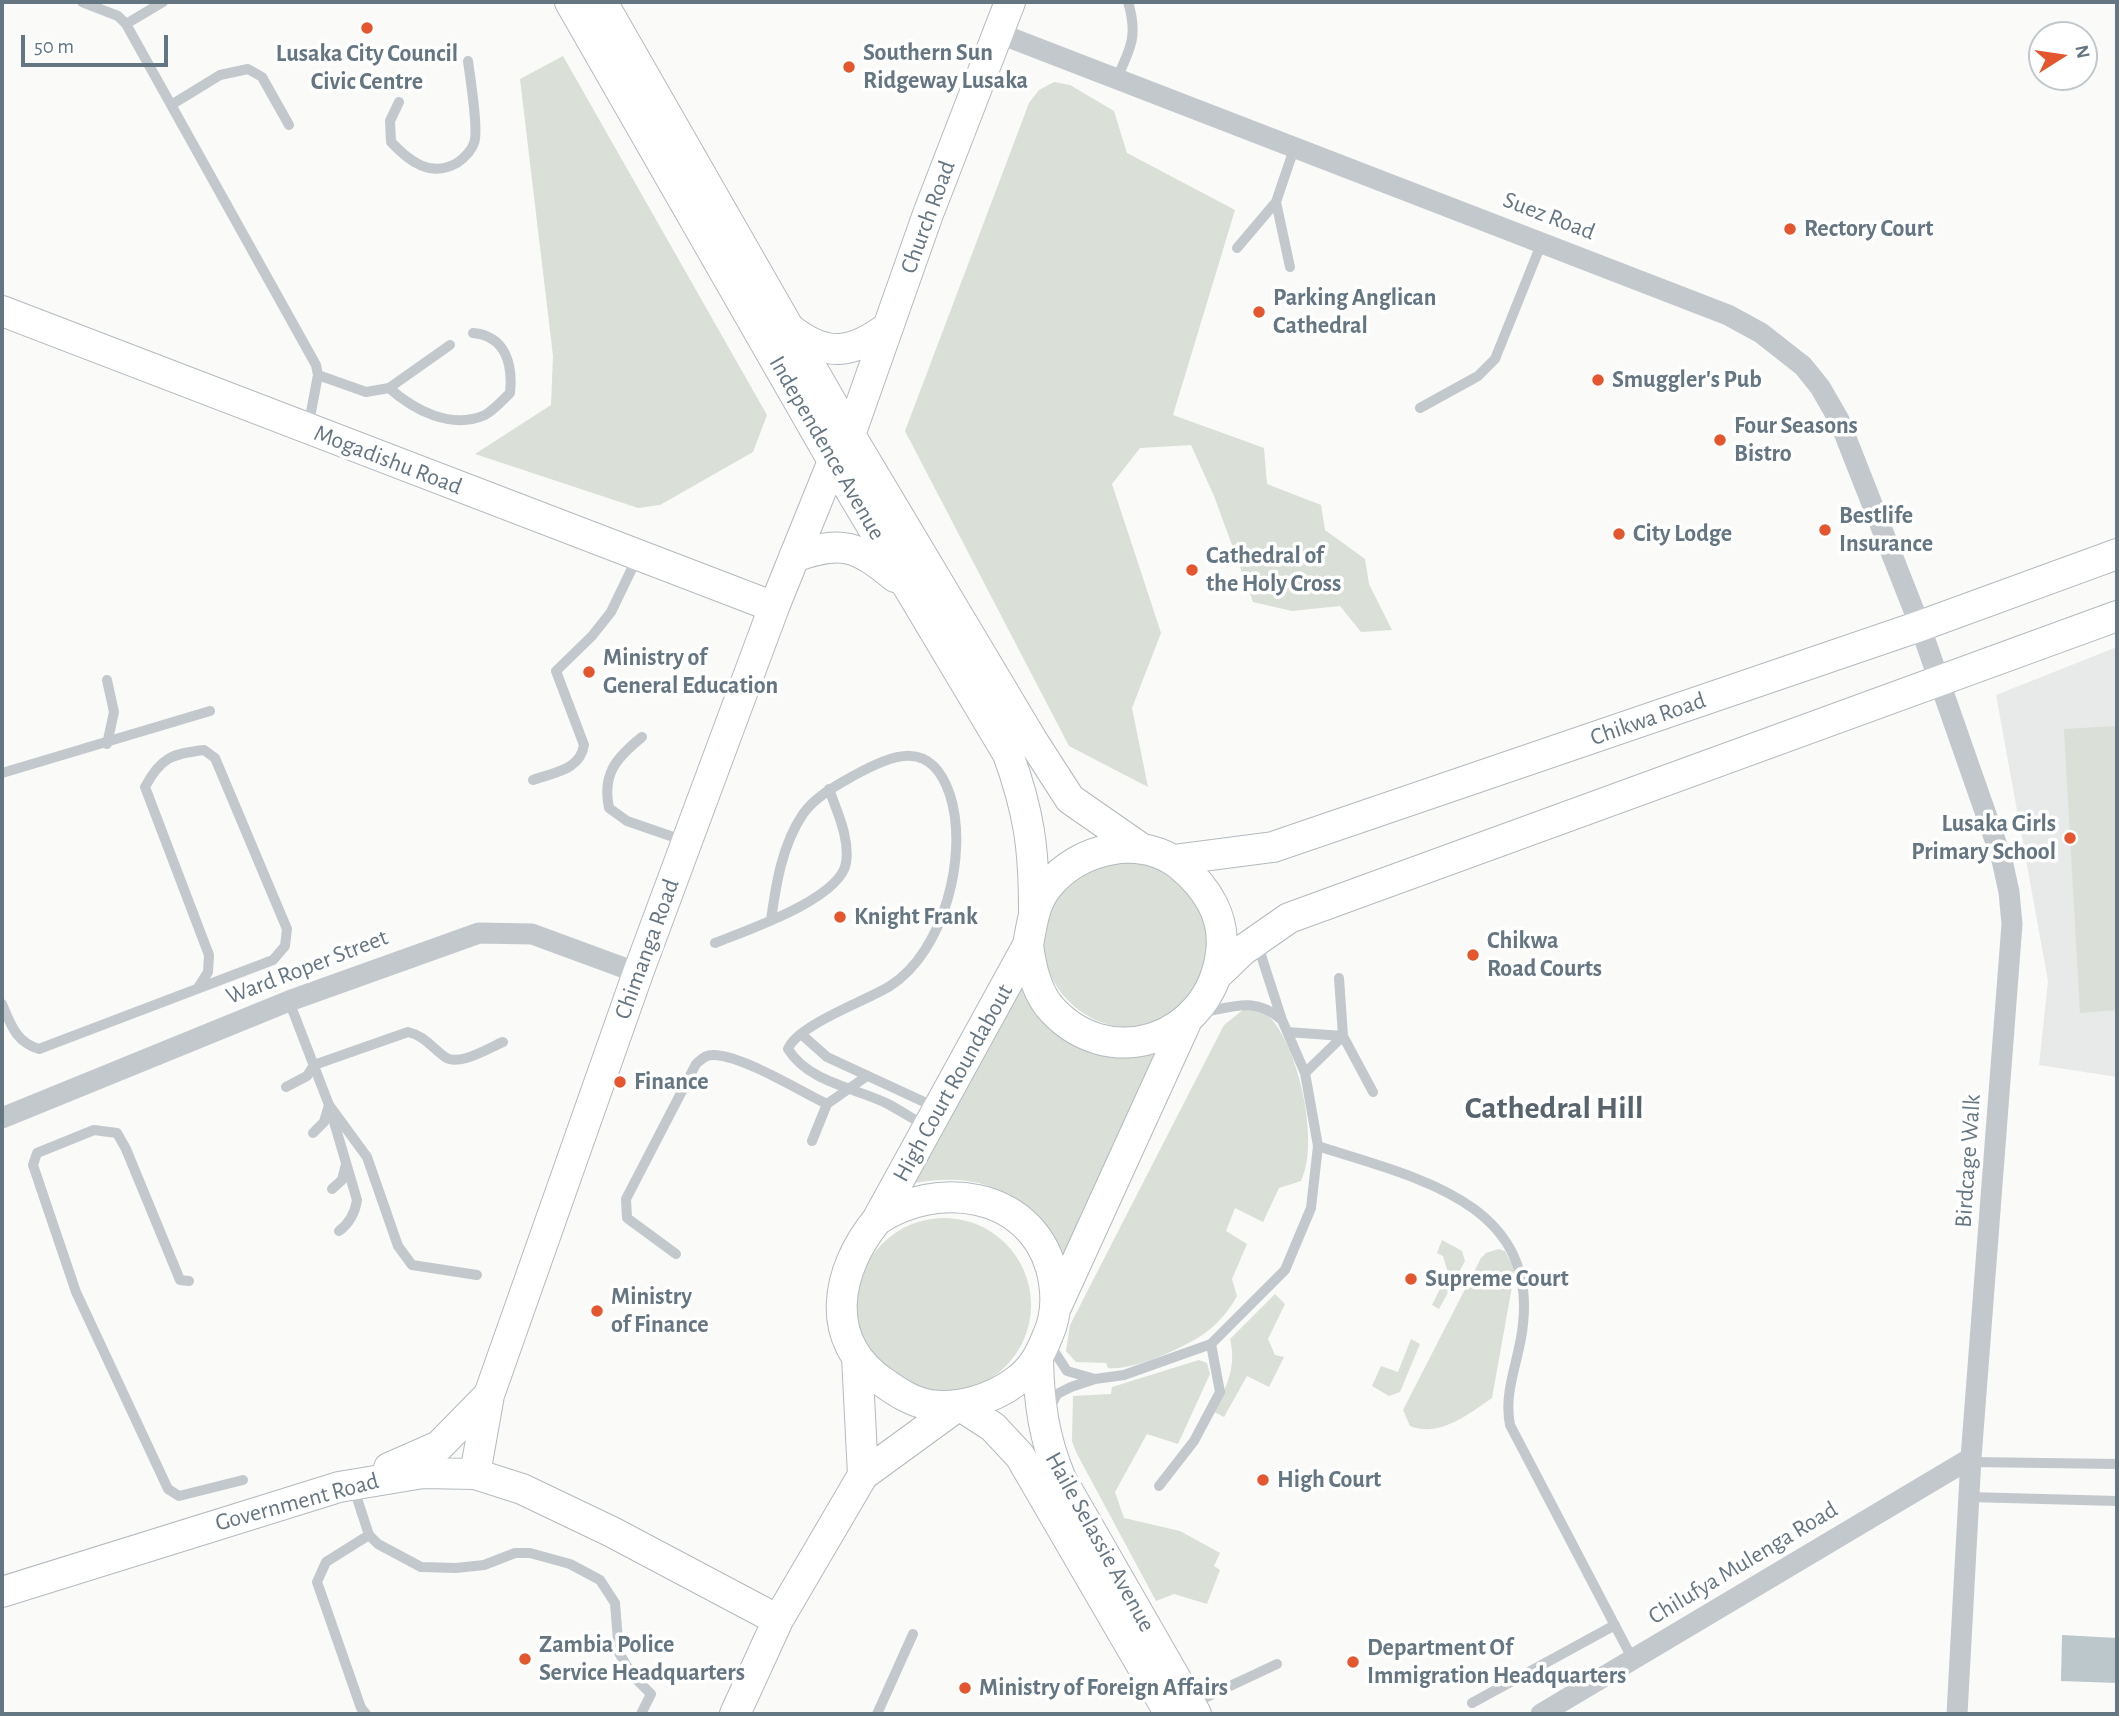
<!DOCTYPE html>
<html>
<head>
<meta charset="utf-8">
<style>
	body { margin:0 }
	#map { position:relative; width:2119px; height:1716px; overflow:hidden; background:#fafaf8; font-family:"Alegreya Sans",sans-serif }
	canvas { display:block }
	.frame { position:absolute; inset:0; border:4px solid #657683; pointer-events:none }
	.north { position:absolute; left:2028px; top:21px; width:70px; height:70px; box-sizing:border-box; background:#fff; border:2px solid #c1c8cd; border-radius:50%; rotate:78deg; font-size:19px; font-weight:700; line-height:28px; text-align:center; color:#657683 }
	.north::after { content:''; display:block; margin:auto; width:24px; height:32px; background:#e4572e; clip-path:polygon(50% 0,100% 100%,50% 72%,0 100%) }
	.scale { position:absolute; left:21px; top:35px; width:147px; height:32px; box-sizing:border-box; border:4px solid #657683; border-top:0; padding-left:9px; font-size:21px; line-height:24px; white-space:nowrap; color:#657683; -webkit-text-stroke:5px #fff; paint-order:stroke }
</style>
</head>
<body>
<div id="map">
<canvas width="2119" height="1716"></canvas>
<div class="frame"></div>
<div class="north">N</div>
<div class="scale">50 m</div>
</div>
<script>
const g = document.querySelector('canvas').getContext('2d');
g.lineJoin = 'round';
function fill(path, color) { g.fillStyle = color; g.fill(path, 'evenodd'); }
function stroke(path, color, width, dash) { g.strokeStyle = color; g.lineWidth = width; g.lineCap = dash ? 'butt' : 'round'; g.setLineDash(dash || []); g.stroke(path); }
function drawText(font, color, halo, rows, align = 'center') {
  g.font = font + ' "Alegreya Sans",sans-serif'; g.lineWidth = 7; g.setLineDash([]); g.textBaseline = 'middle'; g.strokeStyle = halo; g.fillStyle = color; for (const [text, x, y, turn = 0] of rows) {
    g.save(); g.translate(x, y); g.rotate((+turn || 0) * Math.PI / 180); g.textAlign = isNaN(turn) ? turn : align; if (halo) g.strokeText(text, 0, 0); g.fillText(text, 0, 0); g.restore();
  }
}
const built = new Path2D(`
	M2117,647v430l-78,-12 9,-84 -52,-286z`);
const green = new Path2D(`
	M563,56l204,359 -14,37 -93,53 -22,3 -163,-54 76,-49 2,-49 -33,-277z
	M1054,82l16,3 44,26 13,42 108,57 -62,205 91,33 3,36 54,21 4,25 40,29 4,25 23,46 -31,2 -21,-26 -48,5 -39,-9 -39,-106 -23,-51 -51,3 -28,36 49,149 -29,75 16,79 -79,-41 -164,-315 124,-328 10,-13z
	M2117,726v284l-37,3 -16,-284z
	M1143,853l65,48 -1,78c-12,11 -35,38 -49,43 -60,23 -123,-32 -115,-94 2,-16 16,-35 23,-49z
	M1019,979c24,64 84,94 148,71l-105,216c-14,-19 -31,-51 -49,-66 -26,-23 -68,-23 -99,-17z
	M1260,1008c37,25 61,133 41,173l-22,7 -16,34 -28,-14 -9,23 21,13 -15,35 5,17c-7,13 -16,24 -28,34 -20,16 -75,41 -101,38l-2,-5 -30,-1 -10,-11 4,-26 154,-300 19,-15z
	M857 1305a87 87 0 1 1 174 0a87 87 0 1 1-174 0Z
	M1442,1240l20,11 3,10 -26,48 -7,-4 16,-32 -5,-17 -6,-3z
	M1499,1249l6,2 10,19 -23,128c-23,16 -53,40 -82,28l-7,-16 78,-152 5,-5z
	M1275,1294l10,10 -17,35 7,16 9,2 -15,30 -22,-11 -23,41 -10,-5c12,-25 23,-44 16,-73z
	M1411,1339l9,5 -20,48 -11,4 -17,-10 9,-20 17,6z
	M1199,1360l8,3 3,11 -32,70 -31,-10 -32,58 9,26 56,13 40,22 -6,13 6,4 -13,34 -33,-10 -18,7 -80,-149 -4,-11 1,-45 38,-2 1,-7z`);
const water = new Path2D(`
	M2062,1635l55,3v45l-56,-2z`);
const lane = new Path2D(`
	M82,2l36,14 8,8 190,341 2,10 -10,53
	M126,24l37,-22
	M1117,78c14,-30 21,-43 11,-76
	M399,102l-9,19 1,21c18,19 39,36 66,21 7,-5 14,-11 17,-20 5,-12 -4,-66 -6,-82
	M171,105l49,-30 28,-6 14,8 27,48
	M1237,248l39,-46
	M1290,267l-14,-65 19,-56
	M318,375l48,17 23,-4 61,-43
	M389,388c25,22 62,42 96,27 9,-5 18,-15 25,-22 3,-28 -4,-57 -37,-60
	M1420,408l58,-32 17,-17 47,-117
	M107,680l7,32 -7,32
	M642,737c-26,21 -40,37 -33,71l18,13 58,20
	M2,773l208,-62
	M533,780c22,-8 47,-10 51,-35l-28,-74 36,-35 19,-24 26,-54
	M771,920c5,-36 11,-75 32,-106 12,-17 32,-28 50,-38 41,-22 78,-38 97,19 19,59 -6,157 -60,191 -22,14 -93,39 -102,63 20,33 68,39 100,55 13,7 25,15 38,22
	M715,943c32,-13 125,-44 131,-80 4,-25 -9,-51 -17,-74
	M1339,978l4,58 30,56
	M289,1001l40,104 28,95c-2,13 -7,23 -18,31
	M2,1004c9,21 14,38 37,45l234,-89 12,-14 2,-17 -72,-171 -11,-8c-32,4 -43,7 -59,37l64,168 -1,17 -10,16
	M1200,1013c33,-6 55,-17 82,7
	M1287,1032l56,4 -38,37
	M801,1034l26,23 108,50
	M286,1087l21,-11 7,-11 94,-33c17,4 23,15 37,25 14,10 43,-9 58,-15
	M329,1105l38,52 31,89 14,19 65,10
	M313,1133l11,-11 5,-17
	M812,1141l15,-37 40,-28
	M1318,1146c90,30 219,53 205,178 -3,35 -20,66 -13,101l123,235
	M332,1189l10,-9 4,-16
	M676,1254l-49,-36 -1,-19 70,-135c6,-5 10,-10 19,-9 30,2 83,35 112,49
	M189,1281l-9,-1 -54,-131 -9,-16 -23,-3 -57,23 -4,12 43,127 92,197 11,7 64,-16
	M1048,1342l19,29 28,8
	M1049,1410l8,-16 14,-7 24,-8 29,-4 87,-31 74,-74 26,-62 7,-62 -13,-73 -23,-53 -21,-65 3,-13
	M1971,1462l146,2
	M353,1486l16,49 9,9 43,23 35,1 28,-3 31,-12h15l40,11 30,16 15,23 4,50 14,23 18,18 -10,20
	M1159,1486l35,-45 26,-49 -9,-48
	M1969,1497l148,4
	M1194,1703l83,-39
	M1472,1703l143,-78
	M366,1714l-5,-6 -44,-126 9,-20 43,-27
	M877,1714l36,-80`);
const street = new Path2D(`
	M998,33l730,282 33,18 42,33 17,21 19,33 81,206 82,234 7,32 3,32 -41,534 -14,256
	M2,1118l287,-117 190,-68 53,1 106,39
	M1541,1714l430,-256`);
const secondary = new Path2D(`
	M570,2l263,459 175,293c21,58 26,94 26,156
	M602,2l248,433 182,305 38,59 72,50
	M2,311l772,296
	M790,329c37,29 62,25 98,-2
	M794,557c48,-17 62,-12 101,20
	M1173,860l100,-13 647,-221 197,-72
	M1219,973l24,-23 46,-32 828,-302
	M877,1220c59,-40 152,-29 174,48 6,23 7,45 -3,67 -8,20 -15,34 -33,47 -23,17 -56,27 -85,23 -18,-3 -33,-13 -47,-23 -61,-42 -47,-112 -6,-162l151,-275c4,-21 6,-42 20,-59 31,-39 93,-52 133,-20 26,22 45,52 40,87 -11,88 -115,122 -173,52 -13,-18 -17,-39 -20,-60
	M1057,1305l129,-283
	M857,1357l6,118
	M1038,1360c1,43 6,79 23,119l135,235
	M959,1405l34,22 27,29 150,258
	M389,1468l50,-22 49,-50
	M475,1474l14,-79 149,-422 136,-366 59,-146 17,-26 78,-221 82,-212
	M2,1592l337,-105 84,-14 52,1 47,15 90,43 166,88
	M735,1714l43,-94 85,-145 96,-70`);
const markers = [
	[367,28,7,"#e4572e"],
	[849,67,7,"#e4572e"],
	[1790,229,7,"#e4572e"],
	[1259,312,7,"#e4572e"],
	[1598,380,7,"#e4572e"],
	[1720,440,7,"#e4572e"],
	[1825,530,7,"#e4572e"],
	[1619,534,7,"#e4572e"],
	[1192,570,7,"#e4572e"],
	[589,672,7,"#e4572e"],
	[2070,838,7,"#e4572e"],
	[840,917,7,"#e4572e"],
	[1473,955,7,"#e4572e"],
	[620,1082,7,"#e4572e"],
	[1411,1279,7,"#e4572e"],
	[597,1311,7,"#e4572e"],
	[1263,1480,7,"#e4572e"],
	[525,1659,7,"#e4572e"],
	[1353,1662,7,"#e4572e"],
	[965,1688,7,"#e4572e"]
];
const poiNames = [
	["Southern Sun",863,53],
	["Ridgeway Lusaka",863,81],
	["Lusaka City Council",367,54,"center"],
	["Civic Centre",367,82,"center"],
	["Rectory Court",1804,229],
	["Parking Anglican",1273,298],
	["Cathedral",1273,326],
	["Smuggler's Pub",1612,380],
	["Four Seasons",1734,426],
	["Bistro",1734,454],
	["Bestlife",1839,516],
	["Insurance",1839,544],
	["City Lodge",1633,534],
	["Cathedral of",1206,556],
	["the Holy Cross",1206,584],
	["Ministry of",603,658],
	["General Education",603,686],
	["Lusaka Girls",2056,824,"right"],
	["Primary School",2056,852,"right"],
	["Knight Frank",854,917],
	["Chikwa",1487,941],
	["Road Courts",1487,969],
	["Finance",634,1082],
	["Supreme Court",1425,1279],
	["Ministry",611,1297],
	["of Finance",611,1325],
	["High Court",1277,1480],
	["Zambia Police",539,1645],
	["Service Headquarters",539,1673],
	["Department Of",1367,1648],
	["Immigration Headquarters",1367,1676],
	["Ministry of Foreign Affairs",979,1688]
];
const streetNames = [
	["Suez Road",1549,216,21],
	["Church Road",928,217,-70],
	["Independence Avenue",827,448,60],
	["Mogadishu Road",388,460,21],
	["Chikwa Road",1648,719,-19],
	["Chimanga Road",647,949,-70],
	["Ward Roper Street",307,967,-21],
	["High Court Roundabout",953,1083,-61],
	["Birdcage Walk",1968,1161,-86],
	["Government Road",297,1502,-15],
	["Haile Selassie Avenue",1100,1542,61],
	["Chilufya Mulenga Road",1743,1563,-31]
];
const districtNames = [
	["Cathedral Hill",1554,1108]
];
fill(built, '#e8e9e9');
fill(green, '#dadfd7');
fill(water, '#bbc7cb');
stroke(secondary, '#b3babf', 32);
stroke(lane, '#c3c8cc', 10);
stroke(street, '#c3c8cc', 21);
stroke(secondary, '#fff', 30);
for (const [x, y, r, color] of markers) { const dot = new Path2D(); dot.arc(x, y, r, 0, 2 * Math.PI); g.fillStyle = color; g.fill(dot); stroke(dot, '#fff', 2.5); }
drawText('bold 24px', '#657683', '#fff', poiNames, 'left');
drawText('24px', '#657683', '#fff', streetNames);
drawText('bold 32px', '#57646e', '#fff', districtNames);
</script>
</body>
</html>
